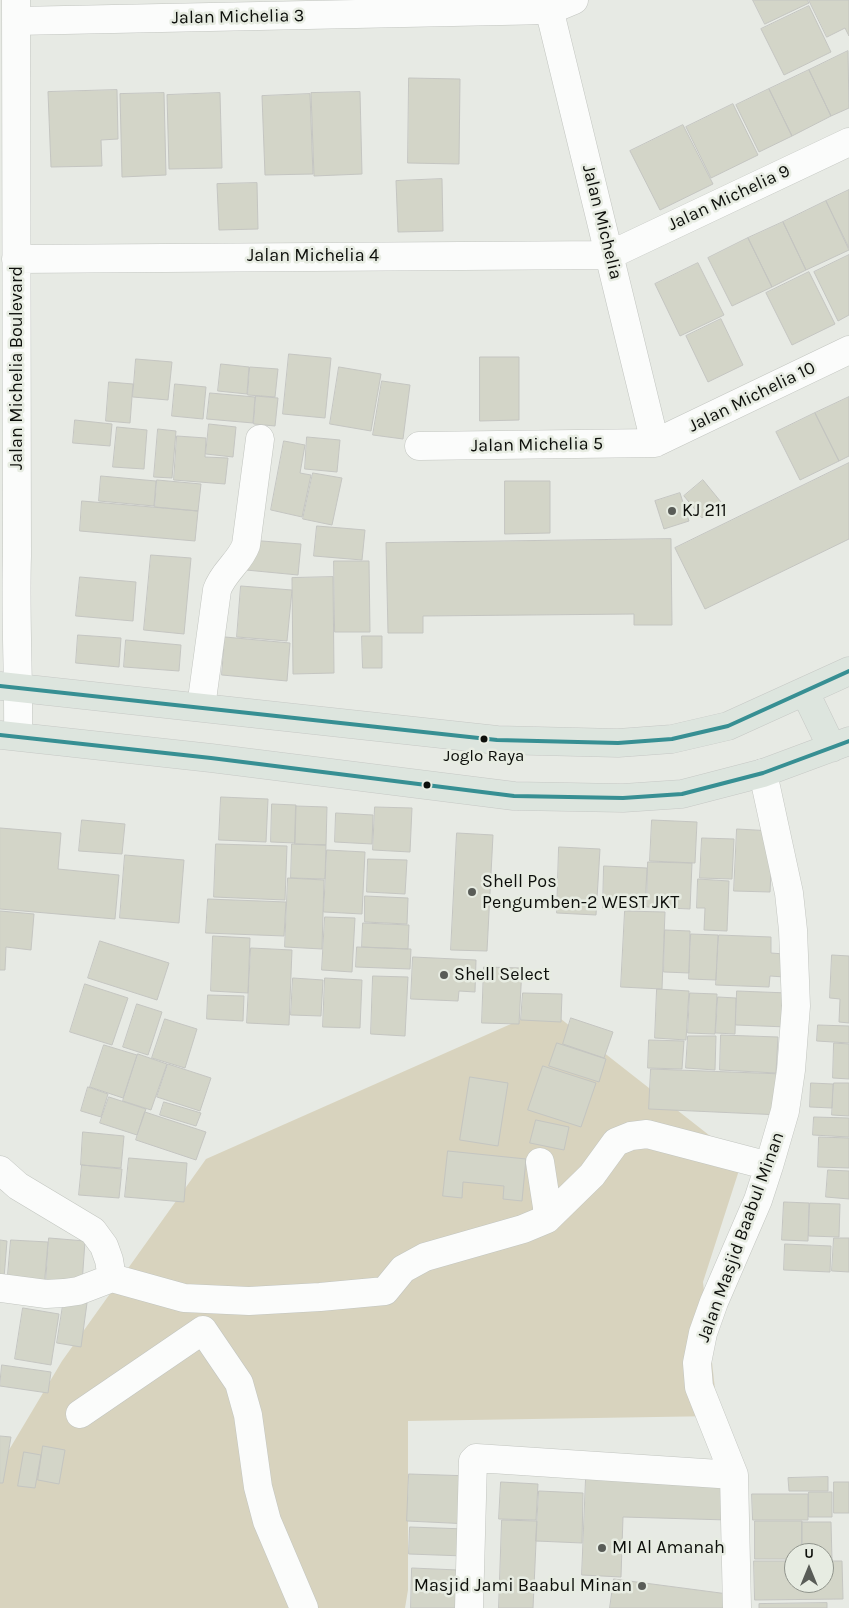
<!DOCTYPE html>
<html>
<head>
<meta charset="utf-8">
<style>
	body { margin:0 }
	#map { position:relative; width:849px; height:1608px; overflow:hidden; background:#e7eae4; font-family:Karla,sans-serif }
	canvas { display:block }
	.north { position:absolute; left:784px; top:1543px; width:50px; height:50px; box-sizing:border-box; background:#e7ece2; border:1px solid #90948c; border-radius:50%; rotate:0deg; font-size:14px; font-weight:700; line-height:20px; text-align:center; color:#0d0f0b }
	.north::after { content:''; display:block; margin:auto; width:18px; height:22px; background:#595c57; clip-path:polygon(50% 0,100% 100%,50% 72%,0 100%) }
</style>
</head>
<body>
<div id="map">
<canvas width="849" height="1608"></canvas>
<div class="north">U</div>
</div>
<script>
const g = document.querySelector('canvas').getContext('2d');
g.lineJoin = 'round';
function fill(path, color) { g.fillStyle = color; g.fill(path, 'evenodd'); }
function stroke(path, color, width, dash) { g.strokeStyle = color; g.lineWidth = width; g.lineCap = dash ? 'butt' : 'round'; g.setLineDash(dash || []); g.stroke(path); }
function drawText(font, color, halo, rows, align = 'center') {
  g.font = font + ' Karla,sans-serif'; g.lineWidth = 5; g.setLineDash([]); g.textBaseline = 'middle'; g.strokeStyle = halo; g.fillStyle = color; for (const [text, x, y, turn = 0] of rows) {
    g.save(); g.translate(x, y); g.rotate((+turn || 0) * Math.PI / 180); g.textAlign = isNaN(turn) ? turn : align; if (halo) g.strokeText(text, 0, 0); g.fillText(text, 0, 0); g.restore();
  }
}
const green = new Path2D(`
	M547,1008l195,153 -39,121 15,134 -310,5v169l-3,18h-405v-143l62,-104 144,-202z`);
const building = new Path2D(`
	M753,0h54l2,3 -44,21z
	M809,0h40v36l-4,-8 -18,9z
	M809,6l22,46 -47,23 -23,-46z
	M848,51l1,57 -18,8 -22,-46z
	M809,70l22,46 -39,20 -23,-47z
	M409,78l51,1 -1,85 -51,-1z
	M769,89l23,47 -33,16 -23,-47z
	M117,90l1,49 -17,1 1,26 -51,1 -3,-75z
	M360,92l2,82 -48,2 -3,-83z
	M164,93l2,82 -44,2 -2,-83z
	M220,93l2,75 -53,1 -2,-74z
	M310,94l3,80 -48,1 -3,-79z
	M733,104l25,51 -47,23 -25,-51z
	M683,125l30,59 -53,26 -30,-59z
	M442,179l1,52 -45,1 -2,-51z
	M257,183l1,46 -39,1 -2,-46z
	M849,190v58l-23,-47z
	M826,201l23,49 -43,20 -23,-48z
	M783,222l23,48 -34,17 -24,-49z
	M748,238l24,49 -40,19 -24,-48z
	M849,255v60l-11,6 -24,-49z
	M698,263l26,52 -44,21 -25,-52z
	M809,272l26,52 -43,21 -26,-52z
	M721,319l22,46 -35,17 -22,-46z
	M289,354l42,4 -6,60 -42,-4z
	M480,357h39v63l-39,1z
	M136,359l36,3 -4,38 -35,-3z
	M221,364l28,3 -2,27 -29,-3z
	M250,367l28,2 -3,28 -27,-2z
	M339,367l42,7 -10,57 -41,-7z
	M382,381l28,4 -7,54 -30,-4z
	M109,382l24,2 -3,39 -24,-2z
	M175,384l31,3 -3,32 -31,-3z
	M210,393l45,4 -2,26 -46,-4z
	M256,396l22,2 -3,28 -21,-2z
	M849,397v59l-10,5 -24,-48z
	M815,413l24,48 -39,19 -24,-48z
	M75,420l37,4 -2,22 -37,-3z
	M209,424l27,3 -3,30 -27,-3z
	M117,427l30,3 -3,39 -31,-2z
	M158,429l18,2 -4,47 -18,-1z
	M177,436l29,2 -1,19 23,1 -3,26 -51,-4z
	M307,437l33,3 -3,32 -32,-3z
	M284,441l21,4 -5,28 11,2 -9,42 -31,-7z
	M849,463v76l-144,70 -30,-61z
	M313,473l29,5 -10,47 -29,-6z
	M101,476l55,5 -2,25 -55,-5z
	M157,480l44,4 -3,27 -43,-4z
	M703,480l18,22 -19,16 -18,-22z
	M505,481h45v52l-45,1z
	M680,493l9,28 -25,8 -9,-28z
	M82,501l116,10 -3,30 -115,-10z
	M317,526l48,4 -3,30 -48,-4z
	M671,539l1,86h-38v-11l-211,2v17h-35l-2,-90z
	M249,540l52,4 -3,31 -52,-5z
	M151,555l40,3 -7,76 -40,-4z
	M334,561h35l1,71h-35z
	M80,577l56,5 -3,39 -57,-5z
	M333,577l1,96 -41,1 -1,-96z
	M241,586l51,4 -5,51 -50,-4z
	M78,635l43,3 -2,29 -43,-4z
	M362,636h20v32h-19z
	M225,637l65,6 -3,38 -65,-6z
	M126,640l55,5 -2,26 -55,-4z
	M221,797l47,2 -2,43 -47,-2z
	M272,804l24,1 -1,38 -24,-1z
	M296,806l31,1 -1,38 -31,-1z
	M375,807l37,1 -2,44 -37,-2z
	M336,813l37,2 -1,29 -37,-2z
	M82,820l43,4 -3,30 -43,-3z
	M652,820l45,2 -2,41 -45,-2z
	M0,828l61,5 -3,36 61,6 -4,44 -115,-10z
	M737,829l36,2 -3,61 -36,-1z
	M457,833l36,2 -6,116 -36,-1z
	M702,838l32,1 -2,40 -32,-1z
	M216,844l71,2 -2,54 -71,-3z
	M292,844l34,1 -1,34 -34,-1z
	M559,847l41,2 -4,66 -39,-2z
	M327,850l38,2 -3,62 -38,-2z
	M125,855l59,5 -5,63 -59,-5z
	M368,859l39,1 -2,34 -38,-2z
	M648,862l44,1 -2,46 -43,-2z
	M604,866l43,2 -2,41 -42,-1z
	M288,878l36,2 -2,69 -37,-2z
	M698,879l31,2 -2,50 -23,-1 1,-22h-8z
	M365,896l43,2 -1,26 -42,-2z
	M208,899l78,3 -2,34 -78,-3z
	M0,911l34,3 -3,36 -25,-3 -1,23h-5z
	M625,911l40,1 -3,77 -41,-2z
	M325,917l30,1 -3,54 -30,-2z
	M363,923l46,2 -1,24 -46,-2z
	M665,930l25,1 -1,42 -25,-1z
	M691,934l27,1 -2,45 -27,-1z
	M719,935l52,2v16l13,1v23l-14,-1 -1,11 -53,-2z
	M213,936l37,2 -2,55 -37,-2z
	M100,941l69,22 -12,37 -69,-22z
	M357,947l54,2 -1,20 -54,-2z
	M251,948l41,2 -3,75 -42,-2z
	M832,955l17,1v67l-10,-1 1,-23 -10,-1z
	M413,957l63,3 -1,32 -16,-1 -1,10 -47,-2z
	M484,967l38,1 -3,56 -37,-1z
	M373,976l35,1 -3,59 -34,-2z
	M293,978l30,2 -2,36 -30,-1z
	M325,978l37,2 -2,48 -37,-1z
	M85,984l43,14 -16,47 -42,-13z
	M657,989l32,2 -3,49 -31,-2z
	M737,991l51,2 -1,34 -51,-2z
	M523,993l39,1 -1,28 -40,-2z
	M690,993l27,1 -2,40 -27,-1z
	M208,995l36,1 -1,25 -36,-2z
	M718,997l18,1 -1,36 -19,-1z
	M137,1004l25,8 -14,43 -25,-8z
	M571,1018l42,14 -9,26 -41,-14z
	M165,1019l32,10 -12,39 -33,-10z
	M818,1025l31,1v17l-32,-2z
	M721,1035l57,2 -2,36 -56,-3z
	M688,1036h28l-1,34 -29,-2z
	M649,1040l35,1 -2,28 -34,-1z
	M557,1043l49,16 -7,23 -50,-16z
	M834,1043l15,1v35l-16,-1z
	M104,1045l33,10 -14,43 -33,-11z
	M138,1054l29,10 -16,46 -28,-9z
	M168,1064l43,14 -11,33 -43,-14z
	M543,1066l53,17 -15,44 -53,-17z
	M651,1069l132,5 -2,41 -132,-6z
	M470,1077l38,6 -10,63 -38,-6z
	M811,1083l22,1 -1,24 -22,-1z
	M834,1083h15v33l-17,-1z
	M88,1087l20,7 -7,23 -20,-6z
	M109,1097l37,12 -9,26 -37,-12z
	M164,1102l37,11 -5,13 -36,-11z
	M145,1112l61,20 -10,28 -60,-20z
	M814,1117l35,1v19l-36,-2z
	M536,1120l33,7 -5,23 -34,-7z
	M83,1132l41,4 -3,32 -40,-3z
	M819,1137l30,1v30l-31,-1z
	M448,1151l78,8 -4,42 -19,-2 1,-13 -41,-4 -1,16 -19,-2z
	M129,1158l58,5 -3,39 -59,-5z
	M82,1165l40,4 -3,29 -40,-3z
	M828,1170l21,1v28l-23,-2z
	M784,1202l25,1 -1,38 -26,-1z
	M810,1203l30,1 -1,33 -30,-1z
	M49,1238l36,3 -3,43 -36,-2z
	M834,1238h15v34l-17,-1z
	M0,1240l7,1 -3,37h-4z
	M11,1240l37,2 -4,46 -37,-2z
	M785,1244l46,2 -1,26 -46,-2z
	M64,1299l23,4 -6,44 -24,-4z
	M23,1308l36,6 -8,51 -36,-6z
	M2,1365l49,7 -3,21 -48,-7z
	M0,1436l11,1 -8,46h-3z
	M43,1446l22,4 -6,34 -21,-4z
	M24,1452l17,3 -6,33 -17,-2z
	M409,1474l63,2 -2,48 -63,-3z
	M828,1477v14h-39l-1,-13z
	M586,1478l143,5 -1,37 -105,-3 -2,60 -39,-2z
	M501,1482l37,2 -2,36 -37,-1z
	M834,1482h15v31h-15z
	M539,1491l44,2 -1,50 -46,-2z
	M809,1492h23v25h-23z
	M752,1494h56v26h-55z
	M502,1520l35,1 -4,87h-34z
	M755,1521h47v32h-8v6h-39z
	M802,1522h29l1,38h-8v-7h-22z
	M410,1527l55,2 -1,27 -55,-2z
	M754,1561h40v22h30v-22h18l1,38 -88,1z
	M412,1568l46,2 -2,38h-45z
	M614,1579l114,15 -1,14h-117z
	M827,1603v5h-68v-4z`);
const minor = new Path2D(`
	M16,0l1,556c-2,60 2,120 1,180
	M547,0l108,443
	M16,21l534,-11 24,-10
	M16,259l594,-4 239,-113
	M419,446l236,-3 194,-93
	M201,707l16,-117c6,-18 23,-28 29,-45l14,-106
	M540,1162l7,45v12
	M0,1170l18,16 75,45 11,15 5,14 3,18
	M0,1288l46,6 18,-1 14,-2 34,-13 72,20 65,3 71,-4 65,-6 18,-22 22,-12 98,-28 24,-10 45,-44 24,-33 15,-6 16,-2 122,32
	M80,1414l123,-84 36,53 9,32 10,72 9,34 37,87
	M469,1608l4,-147 3,-3 258,17
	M737,1608l-3,-133 -35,-88 -2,-24 6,-30 11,-31 44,-102 11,-34 16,-55 6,-41 5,-64 -3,-76 -4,-37 -26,-120`);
const major = new Path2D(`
	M0,686l497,54 121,3 54,-4 56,-13 121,-55
	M805,692l27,56
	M0,735l211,23 303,38 109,2 59,-4 81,-21 86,-32`);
const bus1 = new Path2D(`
	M0,686l497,54 121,3 54,-4 56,-13 121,-55
	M0,735l211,23 303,38 109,2 59,-4 81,-21 86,-32`);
const markers = [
	[672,511,5,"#595c57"],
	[484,739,4.5,"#0d0f0b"],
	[427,785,4.5,"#0d0f0b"],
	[472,892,5,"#595c57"],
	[444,975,5,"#595c57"],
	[602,1548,5,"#595c57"],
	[642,1586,5,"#595c57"]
];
const busNames = [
	["Joglo Raya",484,756]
];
const streetNames = [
	["Jalan Michelia 3",238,17,-1],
	["Jalan Michelia 9",729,198,-25],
	["Jalan Michelia",602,222,76],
	["Jalan Michelia 4",313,256],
	["Jalan Michelia Boulevard",17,368,-90],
	["Jalan Michelia 10",752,397,-26],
	["Jalan Michelia 5",537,445,-1],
	["Jalan Masjid Baabul Minan",741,1237,-70]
];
const poiNames = [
	["KJ 211",682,511],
	["Shell Pos",482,882],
	["Pengumben-2 WEST JKT",482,903],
	["Shell Select",454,975],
	["MI Al Amanah",612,1548],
	["Masjid Jami Baabul Minan",632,1586,"right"]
];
fill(green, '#d8d3be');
fill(building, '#d3d5c8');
stroke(building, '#c4c5c1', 1);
stroke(minor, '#c2c5c0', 29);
stroke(major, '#c6c8c5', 29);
stroke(minor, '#fbfcfb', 28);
stroke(major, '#dde5de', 28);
stroke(bus1, '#378f93', 4);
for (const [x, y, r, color] of markers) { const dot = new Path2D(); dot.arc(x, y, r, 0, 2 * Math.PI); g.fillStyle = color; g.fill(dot); stroke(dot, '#e7ece2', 2); }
drawText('17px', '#0d0f0b', '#e7ece2', busNames);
drawText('18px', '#0d0f0b', '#e7ece2', streetNames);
drawText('18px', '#0d0f0b', '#e7ece2', poiNames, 'left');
</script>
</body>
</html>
